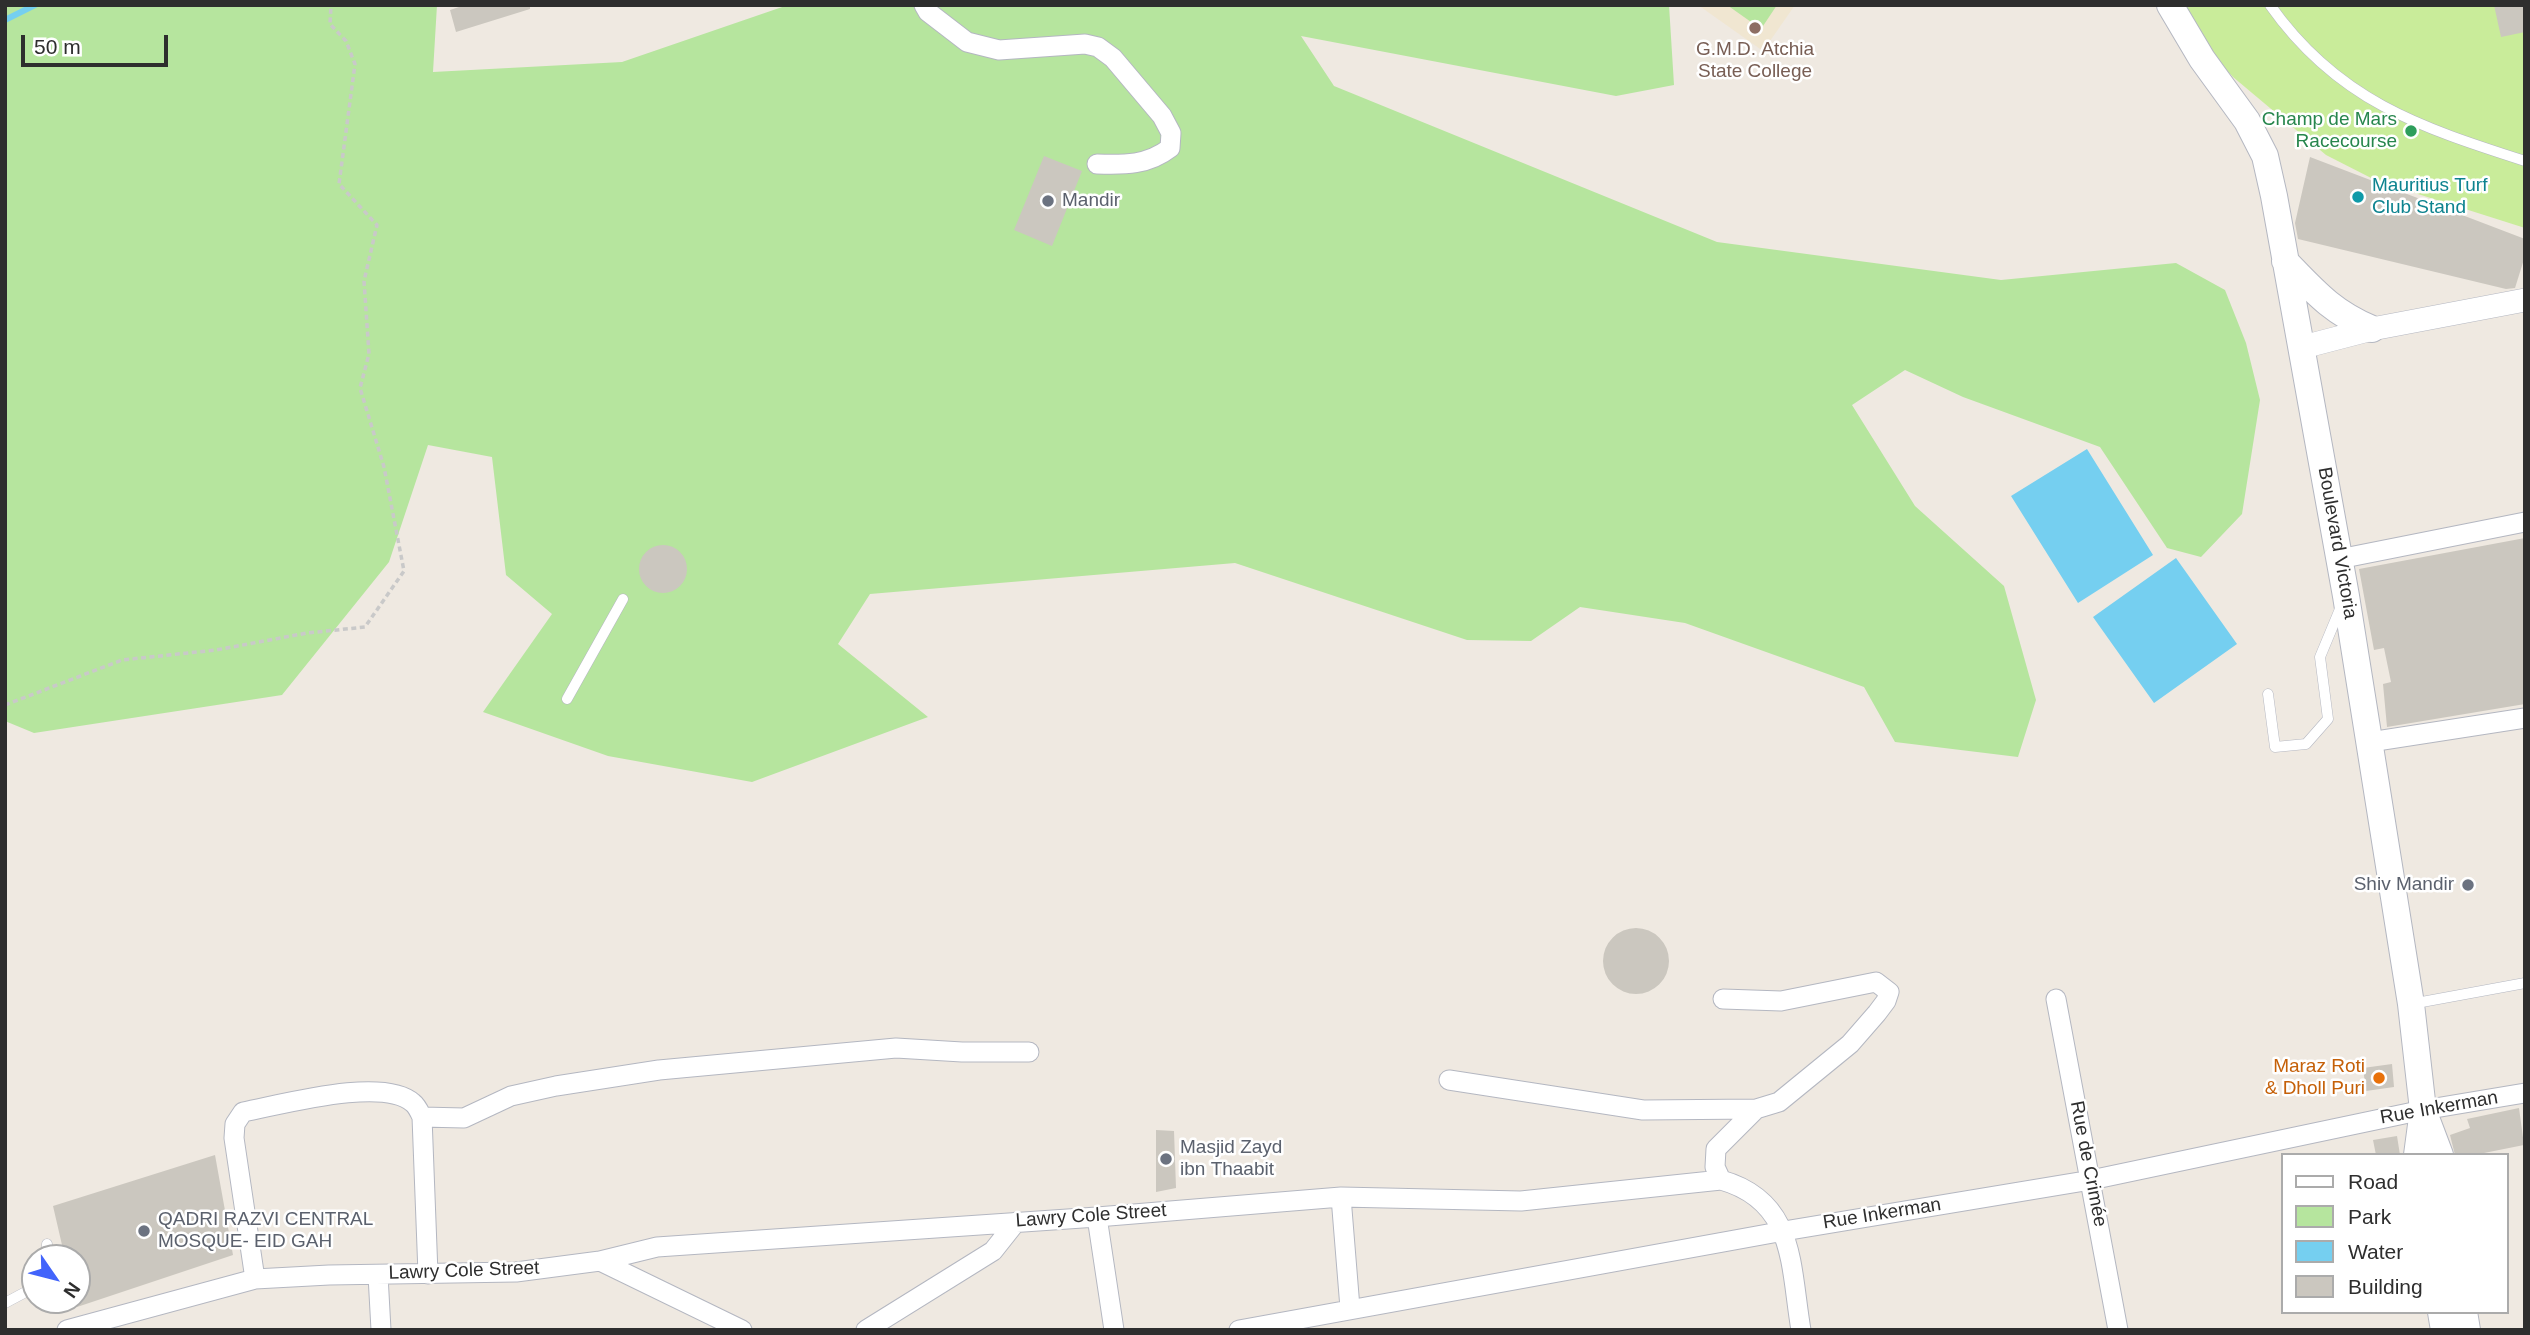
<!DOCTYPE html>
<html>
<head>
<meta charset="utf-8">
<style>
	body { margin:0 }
	#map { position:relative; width:2530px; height:1335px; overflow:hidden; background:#efe9e1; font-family:Arial,sans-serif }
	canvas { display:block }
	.frame { position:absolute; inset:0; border:7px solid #2e2e2e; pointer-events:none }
	.legend { position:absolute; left:2281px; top:1153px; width:228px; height:161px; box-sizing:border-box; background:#fff; border:2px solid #ababab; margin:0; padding:9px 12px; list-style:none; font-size:21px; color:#2e2e2e }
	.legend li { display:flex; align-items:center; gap:14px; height:35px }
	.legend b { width:35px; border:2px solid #ababab }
	.north { position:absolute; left:21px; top:1244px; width:70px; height:70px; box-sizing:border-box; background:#fff; border:2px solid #ababab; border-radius:50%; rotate:125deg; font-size:19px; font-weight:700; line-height:28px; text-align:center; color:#2e2e2e }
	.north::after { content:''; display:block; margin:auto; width:24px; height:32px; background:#4264fb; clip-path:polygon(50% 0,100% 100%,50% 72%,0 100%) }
	.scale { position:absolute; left:21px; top:35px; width:147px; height:32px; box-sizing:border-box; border:4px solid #2e2e2e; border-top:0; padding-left:9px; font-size:21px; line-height:24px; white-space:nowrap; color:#2e2e2e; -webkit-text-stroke:5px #fff; paint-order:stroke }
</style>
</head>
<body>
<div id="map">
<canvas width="2530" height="1335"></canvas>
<div class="frame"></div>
<ul class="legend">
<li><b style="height:9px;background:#fff"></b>Road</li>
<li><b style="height:19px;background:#b6e59e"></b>Park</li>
<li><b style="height:19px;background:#75cff0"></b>Water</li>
<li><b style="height:19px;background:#cbc7bf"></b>Building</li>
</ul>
<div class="north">N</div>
<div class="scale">50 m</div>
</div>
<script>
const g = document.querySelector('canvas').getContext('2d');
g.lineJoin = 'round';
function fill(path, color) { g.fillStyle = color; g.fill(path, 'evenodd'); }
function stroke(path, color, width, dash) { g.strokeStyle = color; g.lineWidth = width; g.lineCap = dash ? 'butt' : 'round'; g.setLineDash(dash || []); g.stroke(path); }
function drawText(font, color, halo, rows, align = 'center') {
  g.font = font + ' Arial,sans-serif'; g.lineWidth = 5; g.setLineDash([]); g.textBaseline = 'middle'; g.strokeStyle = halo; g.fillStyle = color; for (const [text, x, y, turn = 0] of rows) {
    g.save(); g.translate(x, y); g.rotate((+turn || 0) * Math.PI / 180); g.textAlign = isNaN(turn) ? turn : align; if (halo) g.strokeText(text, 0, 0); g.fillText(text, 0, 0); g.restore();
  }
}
const education = new Path2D(`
	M1698,5h97l-32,46z`);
const green = new Path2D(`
	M5,5h432l-4,67 189,-10 166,-57h881l5,80 -58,11 -315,-60 33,50 383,156 284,38 175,-17 49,27 21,53 14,57 -18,114 -41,43 -34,-9 -67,-101 -137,-50 -58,-27 -53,35 63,101 89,80 32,114 -18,57 -123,-15 -31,-55 -179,-64 -105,-16 -49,34 -64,-1 -232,-77 -365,31 -32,50 90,73 -176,65 -144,-26 -125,-44 69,-98 -46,-39 -14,-118 -64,-12 -39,117 -107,133 -248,38 -29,-12z
	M1727,5h50l-16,24z`);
const pitch = new Path2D(`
	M2183,5h342v223l-148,-47 -51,-26 -93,-78 -19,-20z`);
const water = new Path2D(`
	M2087,449l66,106 -75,48 -67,-107z
	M2176,558l61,86 -83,59 -61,-86z`);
const stream = new Path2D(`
	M5,20l30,-15`);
const building = new Path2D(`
	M465,5h65v4l-74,23 -6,-22z
	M2494,5h31v27l-24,5z
	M1044,156l38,15 -30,75 -38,-16z
	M2310,157l215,82v17l-10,32 -9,1 -208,-50 -3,-16z
	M2525,538v166l-138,23 -4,-43 8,-2 -7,-34 -10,2 -15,-81z
	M639 569a24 24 0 1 1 48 0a24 24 0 1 1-48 0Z
	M1603 961a33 33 0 1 1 66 0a33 33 0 1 1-66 0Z
	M2392,1064l2,23 -28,4 -3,-23z
	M2519,1108l5,37 -50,10h-19l-5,-20 20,-7 -3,-9z
	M1156,1130l18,1 2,57 -20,4z
	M2397,1136l3,19h-24l-3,-15z
	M215,1155l18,100 -156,52v-49h-12l-12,-52z`);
const path = new Path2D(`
	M5,705l117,-45 94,-10 91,-17 58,-6 39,-56 -20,-104 -24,-79 9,-34 -5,-73 13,-56 -38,-41 16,-120 -9,-23 -16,-17 1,-19`);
const service = new Path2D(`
	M2270,5c67,95 149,122 255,156
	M2268,694l7,53 31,-3 22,-25 -8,-62 20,-48
	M567,699l56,-100
	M2411,1004l114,-21
	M47,1244v14
	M5,1303l30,-16`);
const minor = new Path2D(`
	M924,5l4,7 39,30 32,8 86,-6 13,3 15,11 49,58 9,17 -1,15c-22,17 -45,17 -73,16
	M2339,559l186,-37
	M2370,742l155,-24
	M2056,999l62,331
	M1449,1080l194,30 113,-1 23,-7 71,-58 27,-31 9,-12 3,-9 -13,-10 -95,19 -58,-2
	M422,1117l42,1 47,-22 45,-10 103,-16 237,-22 66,4h67
	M1721,1180l-6,-13 1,-18 40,-40
	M1341,1197l9,111
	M1097,1217l17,113
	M600,1261l142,69
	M378,1275l3,55
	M255,1279l-21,-141 1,-14 8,-12c38,-7 140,-36 170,-9 4,3 7,10 9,14l6,157
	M67,1330l188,-51 74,-4 187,-3 84,-11 57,-14 440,-30 244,-20 180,4 200,-21c75,21 69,86 80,150
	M866,1330l127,-79 23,-29
	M1239,1330l545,-99 307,-51 332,-70 102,-17`);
const tertiary = new Path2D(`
	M2303,347l69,-18 153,-29`);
const secondary = new Path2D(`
	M2170,5l32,54 45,62 18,35 9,40 72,400 65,408 12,106 -6,45
	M2285,261c30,31 47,51 87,68
	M2423,1110l17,45
	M2441,1312l3,18
	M2464,1312l3,18`);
const markers = [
	[1755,28,7,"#8d6e63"],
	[2411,131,7,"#2e9e5b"],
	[2358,197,7,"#0f9aa8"],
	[1048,201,7,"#6b7280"],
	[2468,885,7,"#6b7280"],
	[2379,1078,7,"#e8710a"],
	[1166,1159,7,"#6b7280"],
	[144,1231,7,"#6b7280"]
];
const educationNames = [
	["G.M.D. Atchia",1755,50],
	["State College",1755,72]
];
const leisureNames = [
	["Champ de Mars",2397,120],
	["Racecourse",2397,142]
];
const cultureNames = [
	["Mauritius Turf",2372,186],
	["Club Stand",2372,208]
];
const worshipNames = [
	["Mandir",1062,201],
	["Shiv Mandir",2454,885,"right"],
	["Masjid Zayd",1180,1148],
	["ibn Thaabit",1180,1170],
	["QADRI RAZVI CENTRAL",158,1220],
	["MOSQUE- EID GAH",158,1242]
];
const streetNames = [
	["Boulevard Victoria",2337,543,80],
	["Rue Inkerman",2439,1108,-10],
	["Rue de Crimée",2088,1164,79],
	["Rue Inkerman",1882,1214,-9],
	["Lawry Cole Street",1091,1216,-4],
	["Lawry Cole Street",464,1271,-2]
];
const foodNames = [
	["Maraz Roti",2365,1067],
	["& Dholl Puri",2365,1089]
];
fill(education, '#f0e6d1');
fill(green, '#b6e59e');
fill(pitch, '#c9ec9a');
fill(water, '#75cff0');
stroke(stream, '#75cff0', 6);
fill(building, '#cbc7bf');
stroke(service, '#b4b7c1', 11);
stroke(minor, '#b4b7c1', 21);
stroke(tertiary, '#b4b7c1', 24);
stroke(secondary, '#b4b7c1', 28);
stroke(path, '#c9c9c9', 3.5, [5, 3.5]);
stroke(service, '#fff', 10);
stroke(minor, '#fff', 19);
stroke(tertiary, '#fff', 23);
stroke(secondary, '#fff', 26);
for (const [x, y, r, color] of markers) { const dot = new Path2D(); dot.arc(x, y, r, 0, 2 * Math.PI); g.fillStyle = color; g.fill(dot); stroke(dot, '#fff', 2.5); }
drawText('19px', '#785e54', '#fff', educationNames);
drawText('19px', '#27864d', '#fff', leisureNames, 'right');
drawText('19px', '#0d838f', '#fff', cultureNames, 'left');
drawText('19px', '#5b616d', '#fff', worshipNames, 'left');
drawText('19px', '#2e2e2e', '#fff', streetNames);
drawText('19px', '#c56008', '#fff', foodNames, 'right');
</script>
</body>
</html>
